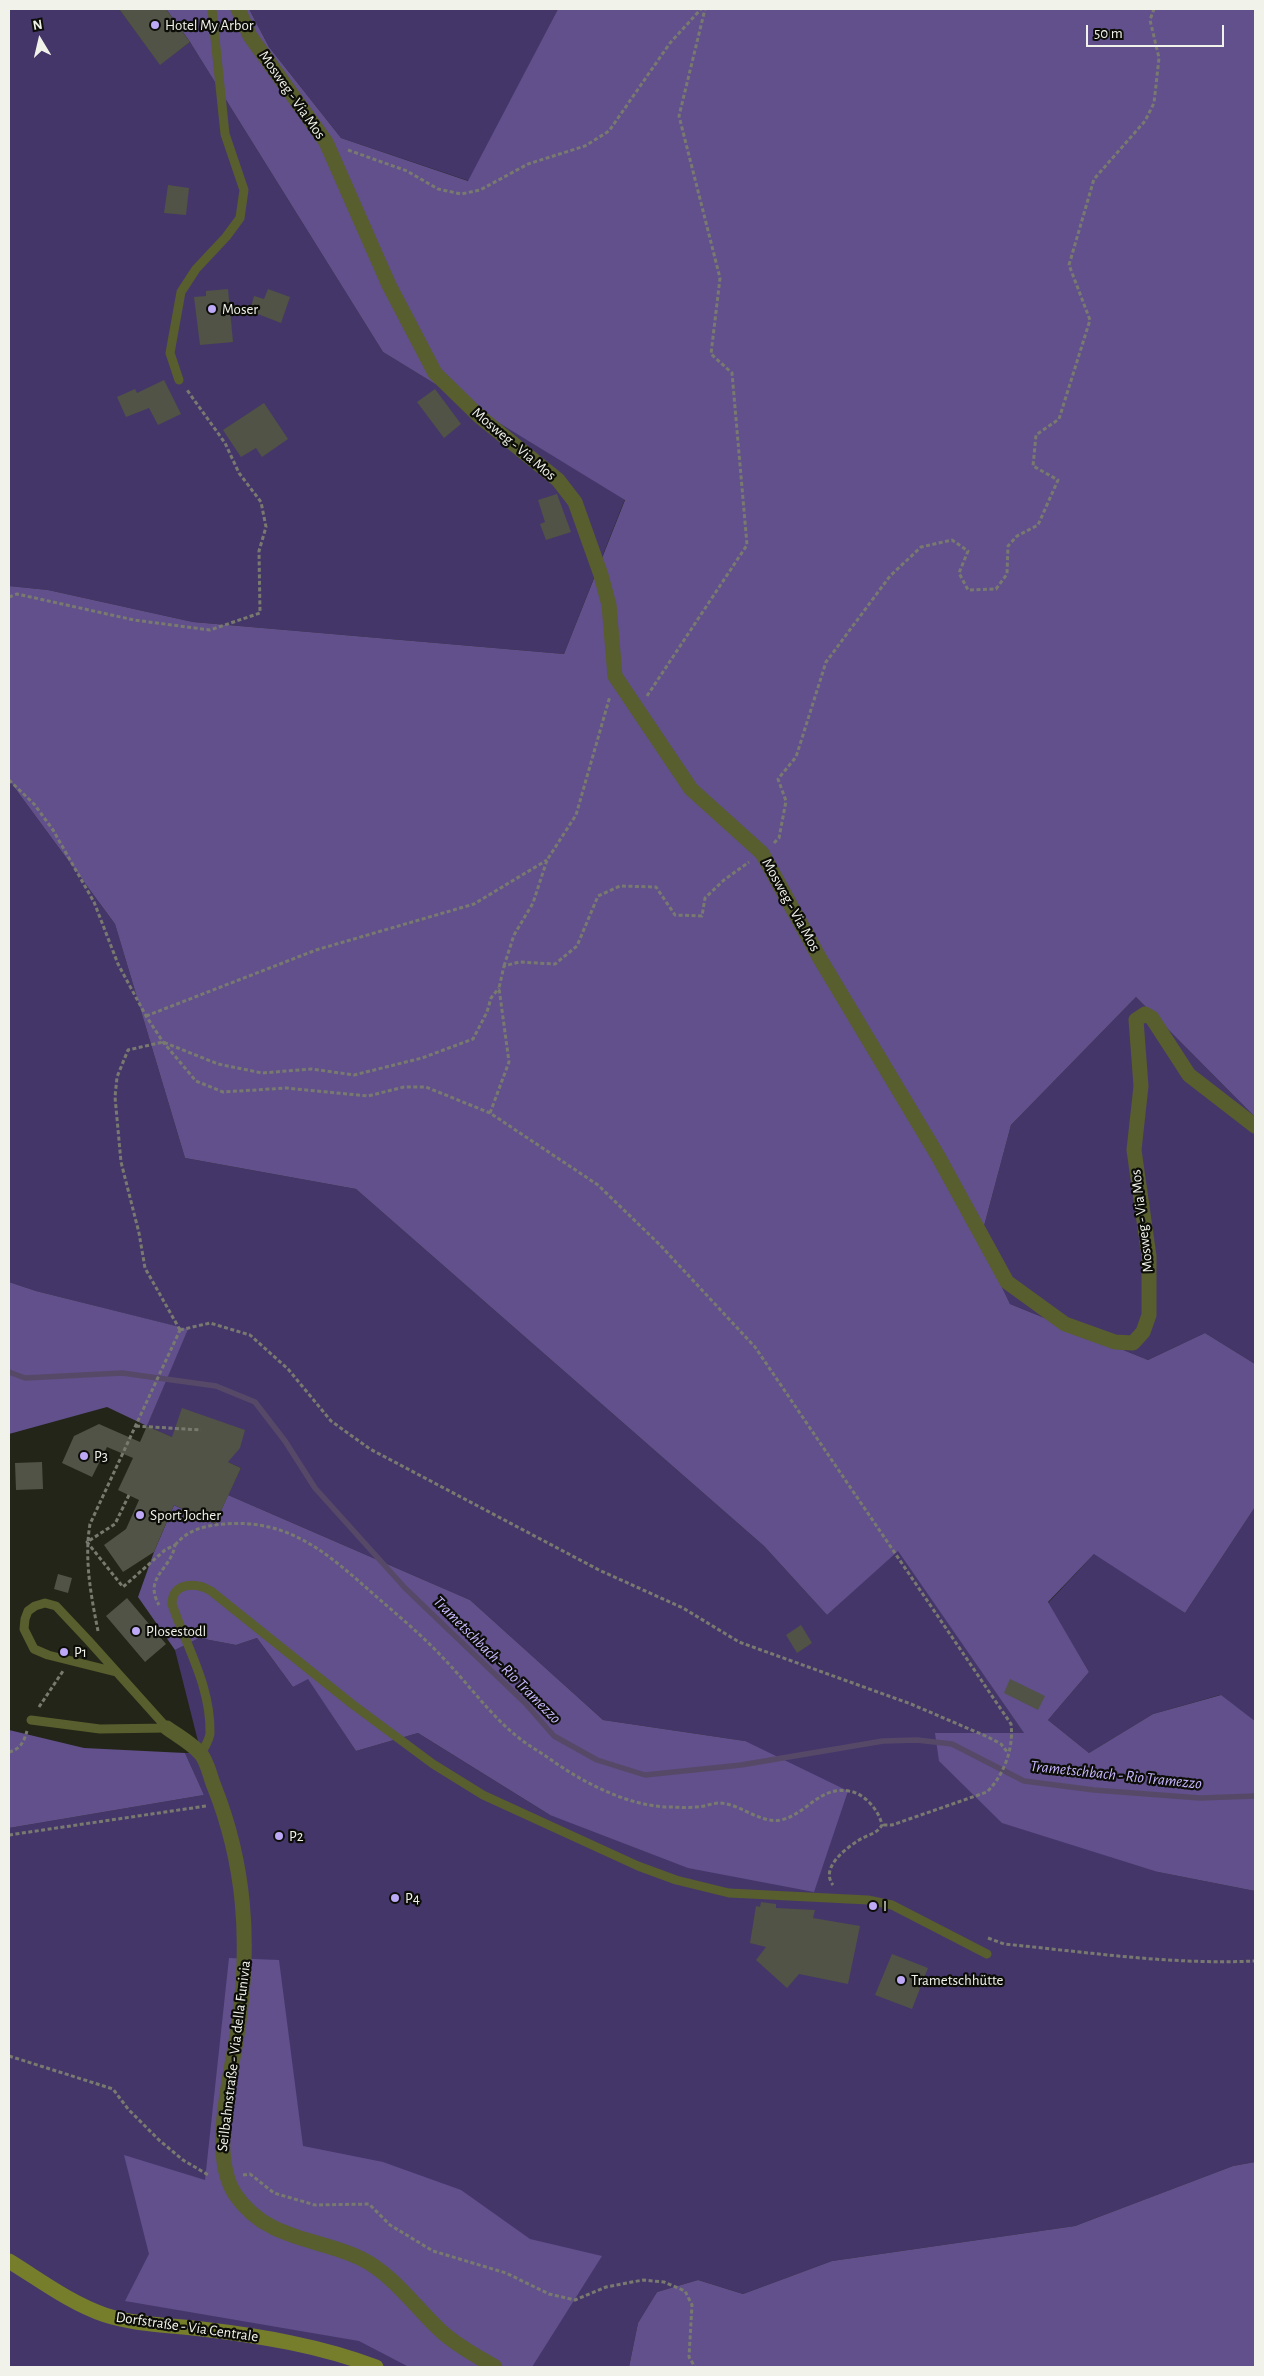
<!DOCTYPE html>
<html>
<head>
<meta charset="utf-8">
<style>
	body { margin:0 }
	#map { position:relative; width:1264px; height:2376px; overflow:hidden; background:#232518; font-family:"Alegreya Sans",sans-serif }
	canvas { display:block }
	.frame { position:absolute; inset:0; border:10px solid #f1f2ea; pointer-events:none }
	.north { position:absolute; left:15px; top:15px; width:50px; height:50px; -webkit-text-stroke:4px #0c0d08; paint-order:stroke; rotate:351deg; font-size:14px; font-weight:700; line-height:20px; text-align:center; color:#f1f2ea }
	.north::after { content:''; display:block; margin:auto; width:18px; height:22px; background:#f1f2ea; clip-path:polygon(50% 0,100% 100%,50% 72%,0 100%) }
	.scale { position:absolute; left:1086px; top:25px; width:138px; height:22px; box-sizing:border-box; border:2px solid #f1f2ea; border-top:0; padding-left:6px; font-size:15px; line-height:18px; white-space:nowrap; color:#f1f2ea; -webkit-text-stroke:4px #0c0d08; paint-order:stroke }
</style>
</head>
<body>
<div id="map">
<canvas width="1264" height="2376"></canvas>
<div class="frame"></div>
<div class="north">N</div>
<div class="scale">50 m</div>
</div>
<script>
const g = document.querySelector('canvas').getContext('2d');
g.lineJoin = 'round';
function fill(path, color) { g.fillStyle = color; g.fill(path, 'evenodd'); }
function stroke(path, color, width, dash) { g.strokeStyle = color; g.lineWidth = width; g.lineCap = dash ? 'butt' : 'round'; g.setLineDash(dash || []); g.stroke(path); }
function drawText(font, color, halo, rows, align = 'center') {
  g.font = font + ' "Alegreya Sans",sans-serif'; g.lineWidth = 4.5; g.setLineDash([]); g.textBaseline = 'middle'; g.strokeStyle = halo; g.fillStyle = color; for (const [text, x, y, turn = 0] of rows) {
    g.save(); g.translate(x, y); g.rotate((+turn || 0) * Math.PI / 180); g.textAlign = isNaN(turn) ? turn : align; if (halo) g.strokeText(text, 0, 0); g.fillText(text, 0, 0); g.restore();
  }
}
const green = new Path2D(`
	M9,9h110l41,55 30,-22 193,310 242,147 -61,155 -371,-32 -145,-32 -39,-4z
	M249,9h309l-89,172 -128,-43 -72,-91z
	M9,780l106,144 70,234 171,31 408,357 63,69 71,-65 127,184 -89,-1 222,139 97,19v271l-22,4 -158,60 -243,35 -89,33 -45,-14 -41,12 -19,31 -9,44h-620v-539l195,-33 -19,-42h16l-26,-103 24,-12 37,7 21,-7 36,49 15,-9 48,73 62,-18 132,82 195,-74 -142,-21 -133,-120 -242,-105 13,-27 -94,-42 40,-97 -151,-38 -27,-9z
	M1136,997l119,120v247l-50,-31 -57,27 -138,-56 -30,-63 31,-116z
	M1255,1507v214l-35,-26 -67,19 -64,39 -41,-33 41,-48 -41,-69 47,-50 90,60z`);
const forest = new Path2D(`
	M166,9h83l20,38 72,91 127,43 90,-172h697v1108l-119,-120 -125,128 -31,116 30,63 138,56 57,-27 50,31v143l-70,106 -91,-59 -46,48 41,70 -41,48 41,33 64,-39 68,-19 34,26v170l-97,-19 -156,-49 -63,-62 -4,-28h89l-126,-182 -71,64 -63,-69 -408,-357 -171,-31 -70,-234 -106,-144v-194l39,4 145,32 371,32 61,-154 -242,-148 -193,-310z
	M9,1282l27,9 152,38 -41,97 -40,-19 -98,27z
	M228,1495l242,105 133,120 142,21 103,50 -34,101 -126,-24 -138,-53 -132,-82 -62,18 -48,-72 -15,8 -36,-49 -21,7 -37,-7 -24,12 -37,-53 16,-45 20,-47 41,19z
	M9,1730l75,18 101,5 19,42 -195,33z
	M229,1958l50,2 24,186 80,16 78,28 69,49 72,17 -70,111h-123l-50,-26 -234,-40 24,-47 -25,-99 81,25z
	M1255,2162v205h-626l9,-44 19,-31 41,-12 45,14 89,-33 243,-35 158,-60z`);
const stream = new Path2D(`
	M9,1372l16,6 97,-5 94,13 39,16 30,39 30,47 90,100 120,115 29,33 43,24 48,15 96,-10 142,-24 34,-1 35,4 72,37 70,9 106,8 55,-2`);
const building = new Path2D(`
	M119,9h47l24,33 -30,23z
	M168,185l21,3 -3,27 -22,-2z
	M228,289l5,53 -33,3 -6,-48 12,-1v-5z
	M268,289l22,8 -9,26 -31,-12 4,-15 10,3z
	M164,380l17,34 -23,11 -9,-17 -23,9 -9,-20 18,-8 2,4z
	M435,389l26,35 -17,14 -27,-36z
	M264,403l24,36 -26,18 -6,-9 -15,9 -18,-27z
	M557,494l14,38 -25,8 -6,-16 5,-2 -7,-22z
	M182,1408l63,22 -5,18 -12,14 13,6 -26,56 -41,-19 -20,47 -31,20 -19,-27 22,-16 13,-29 -21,-10 15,-32 -26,-11 -15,30 -30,-14 12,-27 25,-12 41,18 7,-16 25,11z
	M42,1462l1,27 -27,1 -1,-27z
	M58,1574l14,4 -4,15 -14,-4z
	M127,1598l39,46 -21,18 -39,-46z
	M801,1625l11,18 -15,10 -11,-18z
	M1010,1679l35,17 -7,14 -34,-17z
	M761,1902l15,2v4l39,2 -2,8 47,8 -12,58 -49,-10 -12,14 -31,-28 10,-13 -16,-4 6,-37 4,1z
	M892,1954l36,14 -16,41 -37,-14z`);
const path = new Path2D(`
	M348,150l59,21 31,18 23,5 19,-4 48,-26 57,-18 24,-15 61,-88 31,-34
	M9,597l8,-3 117,26 76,10 50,-17 -1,-62 7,-24 -5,-25 -22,-29 -14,-30 -38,-53
	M647,696l100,-151 -15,-172 -21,-19 9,-76 -41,-162 26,-107
	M9,780l25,24 19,26 41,72 24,62 28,52 17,26 33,39 27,11 63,-4 82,8 36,-9h22l64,26 108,72 62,60 95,102 256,377c3,24 -7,51 -24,68l-95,33h-10
	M774,843l5,-5 7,-37 -8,-22 18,-22 30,-95 64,-86 31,-29 31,-7 16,11 -9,22 9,17 28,-1 11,-15 1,-28 9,-10 21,-11 20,-45 -25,-14 3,-31 23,-16 31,-99 -21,-55 25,-86 51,-58 9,-18 5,-45 -9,-38 4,-11
	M504,966l10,-31 19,-32 14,-43 29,-45 34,-119
	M146,1016l170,-66 158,-46 73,-44
	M490,1113l19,-51 -10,-74 5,-22 15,-4 36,2 22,-18 21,-50 22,-10 36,1 19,28 27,1 3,-18 19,-18 25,-18
	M180,1330l30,-7 40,12 38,34 43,52 39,28 229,121 84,38 56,34 172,62 77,33 13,7 7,9
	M180,1330l-35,-62 -6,-35 -18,-71 -6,-65 2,-20 11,-27 35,-8 55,22 44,9 50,-4 42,6 68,-17 51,-19 14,-27 4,-14 8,-10
	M136,1426l65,4
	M129,1495l-14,29 -28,18 36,45 42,-37 10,-5c-4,25 -32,32 -16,60
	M175,1545c14,-16 29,-19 49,-21 68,-6 107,33 154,74 23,20 47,40 68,63 24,25 45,55 73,77 10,8 21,14 31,21 32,23 76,46 116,48 10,0 20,1 30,0 8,0 16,-4 24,-4 21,1 40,21 61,17 26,-6 38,-34 68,-29 15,2 30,19 33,34 -5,9 -15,10 -23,15 -14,9 -39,28 -26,45
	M98,1631c-7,-35 -14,-72 -8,-107l90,-194
	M39,1707l24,-36
	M9,1752c12,-3 15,-11 18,-21
	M9,1835l197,-29
	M988,1938l16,6c83,8 167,21 251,17
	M9,2056l104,33 15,20 31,31 24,20 27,16
	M243,2175l7,-1 24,19 41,12 54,-1 21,21 43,26 73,22 43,21 26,6 31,-13 37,-7 21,2 21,9 7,14 -3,52 6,10`);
const lane = new Path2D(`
	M179,380l-9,-27 11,-61 15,-23 30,-32 14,-19 4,-28 -19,-56 -13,-125
	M116,1672l-68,-17 -14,-6 -10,-20 1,-10 3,-8 7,-5 10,-3 11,3 32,34 79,88
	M31,1720l69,9 67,-1
	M201,1754c3,-6 9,-15 9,-21 1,-47 -24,-87 -38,-129 0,-22 24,-22 39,-13l141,113 81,60 50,31 155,71 38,14 53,13 139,7 24,5 95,49`);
const street = new Path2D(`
	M238,9l12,27 76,106 63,143 46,88 44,43 79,64 17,22 26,73 8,30 6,71 76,113 71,64 57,104 119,199 69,126 58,42 50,18 18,1 10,-11 6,-17v-59l-15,-106 7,-64 -5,-66 9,-6 7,4 37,57 66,51
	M167,1728c11,8 24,15 33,25 7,7 10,23 14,33 31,78 36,154 25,236 -6,48 -31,131 -4,172 32,47 81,43 125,64 33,16 55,49 81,73 16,15 36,25 54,36`);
const secondary = new Path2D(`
	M9,2261c31,19 61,42 96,54 31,10 65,10 97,14 59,7 119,17 174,38`);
const markers = [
	[155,25,5,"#bda9f5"],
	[212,309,5,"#bda9f5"],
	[84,1456,5,"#bda9f5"],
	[140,1515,5,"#bda9f5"],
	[136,1631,5,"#bda9f5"],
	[64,1652,5,"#bda9f5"],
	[279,1836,5,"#bda9f5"],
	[395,1898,5,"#bda9f5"],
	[873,1906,5,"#bda9f5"],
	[901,1980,5,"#bda9f5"]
];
const poiNames = [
	["Hotel My Arbor",165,25],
	["Moser",222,309],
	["P3",94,1456],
	["Sport Jocher",150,1515],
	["Plosestodl",146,1631],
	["P1",74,1652],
	["P2",289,1836],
	["P4",405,1898],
	["I",883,1906],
	["Trametschhütte",911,1980]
];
const streetNames = [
	["Mosweg - Via Mos",292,95,55],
	["Mosweg - Via Mos",514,444,40],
	["Mosweg - Via Mos",791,905,61],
	["Mosweg - Via Mos",1142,1221,-97],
	["Seilbahnstraße - Via della Funivia",234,2056,-83],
	["Dorfstraße - Via Centrale",187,2327,8]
];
const waterNames = [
	["Trametschbach - Rio Tramezzo",497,1660,45],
	["Trametschbach - Rio Tramezzo",1116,1775,6]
];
fill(green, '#45366a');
fill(forest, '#61508c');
stroke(stream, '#564968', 5.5);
fill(building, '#505345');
stroke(path, '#797a6f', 3, [4, 2.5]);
stroke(lane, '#585e2d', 9);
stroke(street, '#585e2d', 15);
stroke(secondary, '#767e2b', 15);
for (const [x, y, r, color] of markers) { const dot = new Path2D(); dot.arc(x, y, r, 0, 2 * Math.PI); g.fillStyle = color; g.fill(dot); stroke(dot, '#0c0d08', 2); }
drawText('15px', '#f1f2ea', '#0c0d08', poiNames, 'left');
drawText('15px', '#f1f2ea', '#0c0d08', streetNames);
drawText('italic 16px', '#c9b7ff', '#0c0d08', waterNames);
</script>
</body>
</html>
